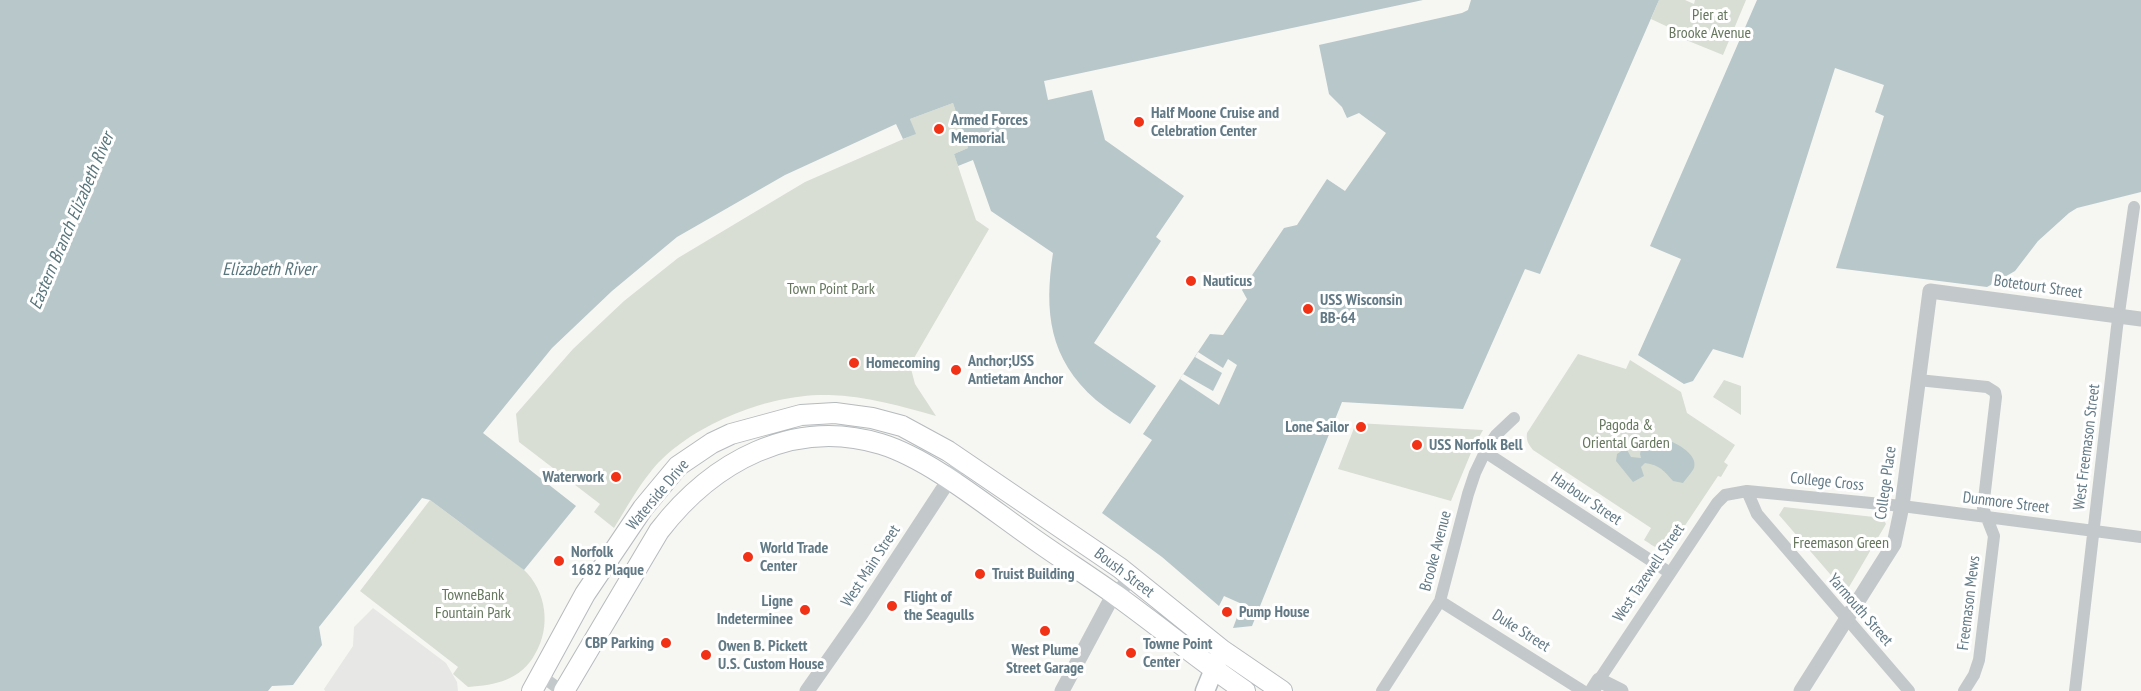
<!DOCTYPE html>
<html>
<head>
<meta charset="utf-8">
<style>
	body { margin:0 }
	canvas { display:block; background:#f6f6f2 }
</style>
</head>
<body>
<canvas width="2141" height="691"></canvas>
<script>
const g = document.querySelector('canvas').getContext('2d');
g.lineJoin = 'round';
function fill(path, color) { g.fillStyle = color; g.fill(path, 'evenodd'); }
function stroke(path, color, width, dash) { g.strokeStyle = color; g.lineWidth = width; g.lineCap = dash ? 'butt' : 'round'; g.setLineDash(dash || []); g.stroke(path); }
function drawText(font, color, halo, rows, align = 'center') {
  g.font = font + ' "PT Sans Narrow",sans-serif'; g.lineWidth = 6; g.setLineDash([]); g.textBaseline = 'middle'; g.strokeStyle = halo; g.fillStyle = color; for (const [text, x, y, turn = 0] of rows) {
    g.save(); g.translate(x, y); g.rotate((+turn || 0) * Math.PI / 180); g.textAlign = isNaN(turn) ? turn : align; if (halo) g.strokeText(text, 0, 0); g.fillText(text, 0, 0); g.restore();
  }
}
const built = new Path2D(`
	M373,608l73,55 11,19 1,9h-133l-1,-2 29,-43 1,-19z`);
const green = new Path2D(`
	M1659,0h26l9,4 1,-4h51l-23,55 -37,-15 -5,-7 -30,-14z
	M953,103l15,45 -14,6 22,66 13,9 -79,136 5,19 21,32c-35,-10 -70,-20 -107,-21 -59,-2 -140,30 -177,75 -15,18 -26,39 -38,58l-20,-16 6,-8 -81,-62 -3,-28 57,-65 51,-48 54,-43 127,-76 110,-48 -5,-15z
	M1578,354l48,15 4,-9 51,32 6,21 48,32 -11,17 4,3 -7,12 -3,-1 -46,69c-11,9 -18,1 -28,-5l7,-12 -118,-78c-5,-6 -7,-10 -6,-17z
	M1724,380l17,6v29l-28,-18z
	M1356,423l127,7 -10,18 -22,53 -113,-32z
	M430,500c19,14 37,28 56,41 12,10 26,18 37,28 24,22 28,58 12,85 -14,26 -39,31 -67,33l-15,-13 5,-7 -98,-76z
	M1784,507l99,11 3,6 -37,63 -6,2 -64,-74z`);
const water = new Path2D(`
	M0,0h1423l-379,81 4,19 44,-10 13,50 79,56 -28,41 5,4 -67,102 62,43 -26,38c-11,-7 -23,-15 -34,-24 -47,-41 -52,-88 -43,-147l-62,-42 -18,-51 -15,6 -4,-12 14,-6 -15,-45 -43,16 6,15 -13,5 -7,-15 -111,51 -108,62 -65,54 -60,57 -69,85 93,73 -52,64 -94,-70 -8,-2 -103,129 3,18 -29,40 -21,1 -4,5h-268z
	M1471,0h188l-119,274 -15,-5 -62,140 -121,-7 -90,224 -19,2 9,-24 -18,-8 -5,10 -57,-49 -60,-44 50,-73 -9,-6 67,-100 13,1 24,-36 -5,-9 42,-62 13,-3 30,-46 18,12 41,-58 -27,-20 -12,5 -5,-11 -13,-13 -10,-49 143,-32 6,-3z
	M1757,0h384v192l-64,16 -8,5 -31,28 -23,30 -28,16 -151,-19 48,-152 -9,-4 9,-27 -49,-17 -92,290 -30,-9 -20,32 -9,3 -46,-29 43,-96 -31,-13z
	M1662,438c10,3 37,15 32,30 -2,4 -8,11 -11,15l-10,-2c-9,-10 -13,-16 -28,-18l-4,4 3,9 -11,6 -17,-21 1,-7 9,-6 5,9 10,1 -1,-4 2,-9 10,2 4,-7z`);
const pier = new Path2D(`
	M1198,352l25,16 5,-9 9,6 -18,40 -39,-26 3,-5 30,17 9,-18 -27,-16z`);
const minor = new Path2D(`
	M1918,380l69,7 8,5 1,5 -13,111 11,28 -15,124 -5,15 -10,16
	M1485,452l185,121
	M1747,491l10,23 152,177
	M1440,601l143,90
	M540,675l22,16
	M1599,680l118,-177 8,-8 22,-4 155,15 239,31
	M1382,691l58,-90 28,-107 7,-21 10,-21 11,-17 18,-17
	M2075,691l42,-364 17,-120`);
const tertiary = new Path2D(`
	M807,691l54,-77 101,-154
	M1062,691l48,-90 22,-24
	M1592,691l7,-11 22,11
	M1801,691l93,-147 8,-38 28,-215 211,28`);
const secondary = new Path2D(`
	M1205,691l14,-34`);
const primary = new Path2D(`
	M532,691l53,-97 58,-86 35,-42 34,-23 19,-9 70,-19 34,-2 37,5 30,8 46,25 172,117 102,82 60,41
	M564,691l95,-160c53,-69 134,-114 222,-87 49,15 107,63 150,93 28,20 58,39 86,59 43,31 84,65 128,95`);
const markers = [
	[1139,122,6,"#f23216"],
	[939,129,6,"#f23216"],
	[1191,281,6,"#f23216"],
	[1308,309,6,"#f23216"],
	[854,363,6,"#f23216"],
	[956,370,6,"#f23216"],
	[1361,427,6,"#f23216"],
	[1417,445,6,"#f23216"],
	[616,477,6,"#f23216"],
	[748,557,6,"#f23216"],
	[559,561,6,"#f23216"],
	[980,574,6,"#f23216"],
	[892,606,6,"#f23216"],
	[805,610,6,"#f23216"],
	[1227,612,6,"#f23216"],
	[1045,631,6,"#f23216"],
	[666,643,6,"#f23216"],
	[1131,653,6,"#f23216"],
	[706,655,6,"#f23216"]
];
const parkNames = [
	["Pier at",1710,15],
	["Brooke Avenue",1710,33],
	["Town Point Park",831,289],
	["Pagoda &",1626,425],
	["Oriental Garden",1626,443],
	["Freemason Green",1841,543],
	["TowneBank",473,595],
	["Fountain Park",473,613]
];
const poiNames = [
	["Half Moone Cruise and",1151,113],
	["Celebration Center",1151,131],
	["Armed Forces",951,120],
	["Memorial",951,138],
	["Nauticus",1203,281],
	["USS Wisconsin",1320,300],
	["BB-64",1320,318],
	["Anchor;USS",968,361],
	["Antietam Anchor",968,379],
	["Homecoming",866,363],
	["Lone Sailor",1349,427,"right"],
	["USS Norfolk Bell",1429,445],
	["Waterwork",604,477,"right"],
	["World Trade",760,548],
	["Center",760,566],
	["Norfolk",571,552],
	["1682 Plaque",571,570],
	["Truist Building",992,574],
	["Flight of",904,597],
	["the Seagulls",904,615],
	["Ligne",793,601,"right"],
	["Indeterminee",793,619,"right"],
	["Pump House",1239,612],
	["CBP Parking",654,643,"right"],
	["Towne Point",1143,644],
	["Center",1143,662],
	["Owen B. Pickett",718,646],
	["U.S. Custom House",718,664],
	["West Plume",1045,650,"center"],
	["Street Garage",1045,668,"center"]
];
const streetNames = [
	["Botetourt Street",2038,287,8],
	["West Freemason Street",2087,447,-83],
	["College Cross",1827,482,6],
	["College Place",1886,483,-82],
	["Waterside Drive",658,495,-50],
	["Harbour Street",1586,499,34],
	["Dunmore Street",2006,503,7],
	["Brooke Avenue",1436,551,-75],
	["West Main Street",871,566,-57],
	["Boush Street",1124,573,37],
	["West Tazewell Street",1649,573,-56],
	["Freemason Mews",1969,603,-83],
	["Yarmouth Street",1860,610,49],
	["Duke Street",1521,631,32]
];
const waterNames = [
	["Eastern Branch Elizabeth River",72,221,-67],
	["Elizabeth River",269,270]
];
fill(built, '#e7e7e5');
fill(green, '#d8ded3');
fill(water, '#b8c7ca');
fill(pier, '#f6f6f2');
stroke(secondary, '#b5bcbf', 21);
stroke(primary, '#b6bbbe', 22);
stroke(minor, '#c3c8cb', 12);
stroke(tertiary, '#c3c8cb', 15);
stroke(secondary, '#fff', 18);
stroke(primary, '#fff', 20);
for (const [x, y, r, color] of markers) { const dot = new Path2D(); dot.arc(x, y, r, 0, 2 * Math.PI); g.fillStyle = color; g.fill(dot); stroke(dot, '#fff', 2); }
drawText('16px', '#66775e', '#fff', parkNames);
drawText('bold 16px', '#627a86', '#fff', poiNames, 'left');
drawText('16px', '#627a86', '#fff', streetNames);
drawText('italic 18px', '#59767c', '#fff', waterNames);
</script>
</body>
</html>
